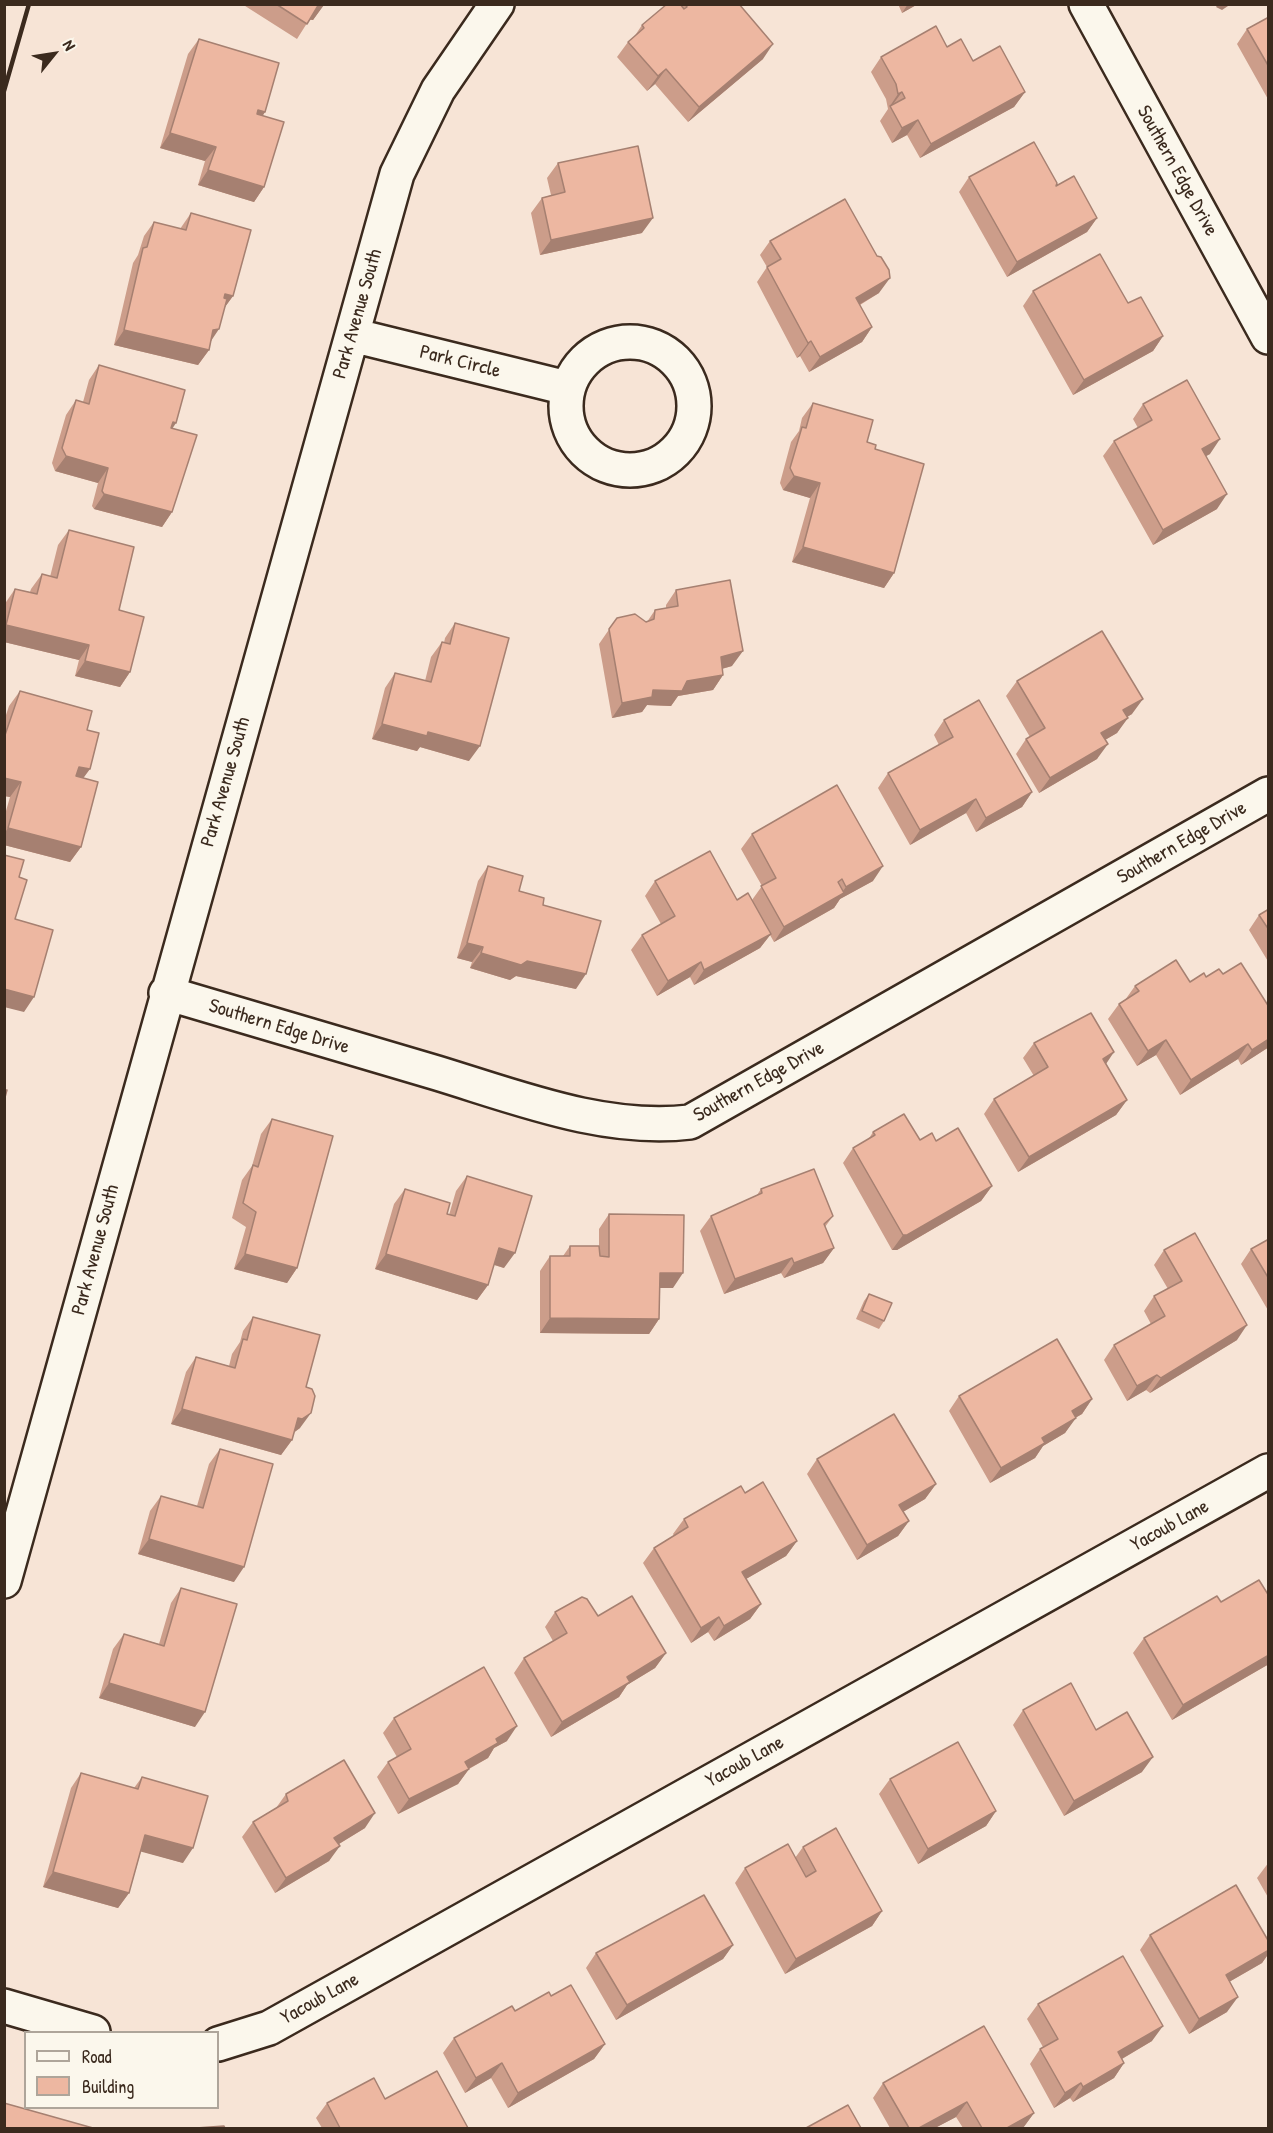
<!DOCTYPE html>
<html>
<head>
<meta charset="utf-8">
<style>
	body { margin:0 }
	#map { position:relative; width:1273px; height:2133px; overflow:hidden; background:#f7e4d6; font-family:"Patrick Hand",sans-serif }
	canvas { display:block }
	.frame { position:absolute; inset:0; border:6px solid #3b2a1e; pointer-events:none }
	.legend { position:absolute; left:24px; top:2031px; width:195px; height:78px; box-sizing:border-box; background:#fbf7ec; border:2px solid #aea59a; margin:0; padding:8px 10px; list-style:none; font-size:18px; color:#3b2a1e }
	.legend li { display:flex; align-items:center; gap:12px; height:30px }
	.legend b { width:30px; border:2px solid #aea59a }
	.north { position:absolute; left:24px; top:24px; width:60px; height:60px; -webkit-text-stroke:4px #fbf7ec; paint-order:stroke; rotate:60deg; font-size:16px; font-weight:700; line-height:24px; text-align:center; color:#3b2a1e }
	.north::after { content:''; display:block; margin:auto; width:21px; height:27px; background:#3b2a1e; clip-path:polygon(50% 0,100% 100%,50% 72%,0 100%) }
</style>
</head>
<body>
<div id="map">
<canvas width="1273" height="2133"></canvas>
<div class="frame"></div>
<ul class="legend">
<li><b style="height:8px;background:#fbf7ec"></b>Road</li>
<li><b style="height:16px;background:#edb7a1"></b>Building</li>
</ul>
<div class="north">N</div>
</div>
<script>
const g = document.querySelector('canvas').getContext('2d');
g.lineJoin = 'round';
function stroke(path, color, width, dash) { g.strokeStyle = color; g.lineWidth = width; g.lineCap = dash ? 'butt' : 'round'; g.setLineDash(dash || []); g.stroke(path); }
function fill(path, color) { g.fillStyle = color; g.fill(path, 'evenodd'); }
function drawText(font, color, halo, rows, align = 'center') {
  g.font = font + ' "Patrick Hand",sans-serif'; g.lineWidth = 5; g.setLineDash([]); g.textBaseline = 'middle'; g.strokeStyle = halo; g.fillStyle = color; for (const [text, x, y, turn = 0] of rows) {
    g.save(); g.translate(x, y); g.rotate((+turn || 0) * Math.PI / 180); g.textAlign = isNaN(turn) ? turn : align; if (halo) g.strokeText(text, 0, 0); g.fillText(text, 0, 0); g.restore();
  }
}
const minor = new Path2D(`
	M1086,4l182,333
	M352,335l215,53
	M566 406a64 64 0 1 1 128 0a64 64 0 1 1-128 0Z
	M166,993c91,27 181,54 271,80 82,25 168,59 253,49l578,-328
	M4,1581l393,-1407 41,-84 59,-86
	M4,2006l89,26
	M218,2044l51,-16 999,-557`);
const rail = new Path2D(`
	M4,91l25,-87`);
const wall = new Path2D(`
	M242,4h82l-11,16h-4l-12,19z
	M681,4h58l24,55 -75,63 -33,-38 -8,7 -30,-34 11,-15 6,-5 8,-12z
	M898,4h20l-16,9z
	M1269,17v84l-32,-57 10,-15z
	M199,39l66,73 -2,3 1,72 -10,15 -56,-17 7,-24 -45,-13 28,-94z
	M947,47l78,45 -11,15 -94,51 -13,-23 -15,8 -12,-22 8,-12 -2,-10 -15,-27 10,-15z
	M558,163l84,70 -102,22 -9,-42 11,-15 9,-3 -4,-17z
	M969,177l87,9 41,32 -10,14 -80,45 -48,-85z
	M191,213l42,83 -8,11 -14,34 -2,9 -11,15 -84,-20 19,-82 5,-8 6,-19 10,-14 26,7z
	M770,241l109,52 -19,12 12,22 -10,15 -53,30 -9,-16 -3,2 -40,-76 10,-15 -7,-12z
	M1033,291l95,12 35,33 -10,15 -80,44 -50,-89z
	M99,365l74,63 -1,84 -10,15 -68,-18 -2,-3 6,-23 -43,-12 -3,-8 14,-48 10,-15 7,2 6,-22z
	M813,403l62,46 19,124 -10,15 -92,-26 18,-64 -27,-8 -3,-7 11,-41 8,-11 3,-13z
	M1143,404l67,50 -4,2 11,53 -64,36 -50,-89 11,-15 24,-13 -5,-9z
	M69,530l50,80 11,62 -10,15 -45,-11 4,-16 -75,-18v-37l11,-16 15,3 1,-3 11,-15 8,3 8,-32z
	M676,590l56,76 -10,3 1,6 -10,15 -35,6 -7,10 -24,-1 -5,7 -30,6 -13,-74 18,-26 30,4 8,-12 11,-2v-3z
	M455,623l14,138 -49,-14 -3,4 -45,-12 13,-51 10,-15 30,8 6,-24 11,-15 2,1 1,-5z
	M1017,681l115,33 -5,3 -10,16 -12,7 -8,19 -58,34 -23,-39 10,-15 4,-2 -24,-41z
	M20,691l67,39 -4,48 -2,69 -11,15 -66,-17v-27l6,-21 -6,-1v-75l5,-15z
	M944,720l88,72 -10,15 -46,25 -10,-19 -56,32 -32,-57 10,-15 51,-28 -5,-10z
	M752,834l121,47 -33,18 -6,9 -60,34 -4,-7 -10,13 -66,37 -4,-8 -33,19 -26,-46 11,-15 19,-11 -16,-28 10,-15 82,19h15l10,-14 -21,-37z
	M488,866l31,25 24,14 33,84 -60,-13 -6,4 -40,-12 2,-6 -15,-4 21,-77z
	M1269,909v54l-20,-33 10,-15z
	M1190,982l79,65 -28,18 -3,-6 -58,36 -24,-40 -19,11 -29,-47 11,-15 6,-4 10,-14z
	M1034,1043l72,21 21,36 -11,15 -98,57 -34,-58 10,-15 40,-23 -11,-18z
	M272,1119l25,149 -10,15 -53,-14 12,-42 -14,-9 10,-38 10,-14 9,-32z
	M873,1132l47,8 16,1 56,45 -11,15 -84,49h-5l-49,-87 10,-15 15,-8z
	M467,1176l37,92 -10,-3 -6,20 -11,15 -102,-31 19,-65 11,-15 44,26 7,-24z
	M761,1189l72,27 -8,11 9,21 -11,15 -39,15 -3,-5 -57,21 -24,-63 11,-15 46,-21z
	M609,1214l64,74h-13l-1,31 -10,15 -109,-1v-62l10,-15h13l7,-10h29v-17z
	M1269,1239v73l-28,-48 10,-15z
	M1164,1250l73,90 -87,53 -4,-3 -19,11 -23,-41 10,-15 37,-21 -7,-13 10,-15 14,-7 -14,-24z
	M869,1294l15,27 -5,8 -23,-10 8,-18z
	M253,1317l53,70 -6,41 -6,4 -2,8 -11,15 -110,-31 15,-52 10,-15 33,9 3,-12 8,-12 3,-11z
	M959,1396l133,3 -10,15 -7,4 -10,15 -22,13 -8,12 -45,25 -41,-72z
	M220,1449l14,133 -96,-28 12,-43 11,-15 36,10 12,-42z
	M817,1459l119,25 -11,15 -22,13 6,9 -11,15 -41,24 -50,-86z
	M745,1493l52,48 -11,15 -40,23 15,25 -11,15 -36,22 -6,-9 -17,11 -48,-80 11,-15 20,-12 -1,-2 11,-15z
	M181,1588l14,139 -96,-29 14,-49 11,-15 35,10 12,-41z
	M1269,1596v68l-97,56 -39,-67 11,-15 77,-36z
	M555,1612l43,4 68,37 -11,15 -28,17 -8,12 -68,40 -37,-64 10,-15 29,-17 -8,-14z
	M1023,1710l73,20 46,42 -78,44 -51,-91z
	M394,1718l113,23 -13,7 -6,10 -19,11 -11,15 -60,30 -21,-37 11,-15 9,-5 -14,-24z
	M81,1773l53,15 8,-11 41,86 -42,-12 -12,42 -11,15 -75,-21 28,-99z
	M890,1779l106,32 -10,15 -68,38 -39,-70z
	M286,1794l79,34 -26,16 -10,17 -54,32 -33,-56 11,-15 23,-14z
	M803,1847l79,64 -10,15 -87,48 -50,-91 10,-15 50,-10z
	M1269,1862v37l-12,-21z
	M1150,1935l119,7v11l-7,10 -33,19 -2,30 -38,22 -49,-84z
	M733,1945l-10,14 -107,61 -30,-52 10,-15z
	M551,1996l54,48 -11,15 -86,49 -17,-30 -26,15 -22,-40 11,-15 61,-27z
	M1038,2004l114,37 -30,18 2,4 -10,15 -41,24 -3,-4 -16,10 -24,-44 10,-15 3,-2 -16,-28z
	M883,2083l151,30 -11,15h-60l-7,-11 -21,11h-45l-17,-30z
	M385,2099l83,29h-146l-6,-10 11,-15z`);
const shadedWall = new Path2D(`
	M319,4l5,1 -11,15 -5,-1z
	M908,4h10l-16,9z
	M1218,4h13l-9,6 -6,-3z
	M773,44l-10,15 -75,63 11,-15z
	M666,69l-11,15 -8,7 11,-15z
	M902,92l-11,15 -1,-1 8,-12z
	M1025,92l-11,15 -94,51 11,-14z
	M258,110l7,2 -10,15z
	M918,120l-11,15 -15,8 10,-15z
	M170,133l46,14 -11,14 -45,-13z
	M208,170l56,17 -10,15 -56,-17z
	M653,218l-11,15 -102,22 11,-15z
	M1097,218l-10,14 -80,45 10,-15z
	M890,278l-11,15 -34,20 11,-15z
	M225,294l8,2 -11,15z
	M872,327l-10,15 -53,30 11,-15z
	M219,329l-10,15 4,-14z
	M124,330l85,20 -11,15 -84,-20z
	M1163,336l-10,15 -80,44 11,-15z
	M811,341l-11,15 -3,2 11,-15z
	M173,422l3,1 -10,15z
	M1220,439l-10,15 -19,10 11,-15z
	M66,456l42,12 -10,15 -43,-12z
	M794,476l26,7 -10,15 -27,-8z
	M104,494l68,18 -10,15 -68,-18z
	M1227,494l-10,15 -64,36 10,-15z
	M803,547l91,26 -10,15 -92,-26z
	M6,625l83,20 -10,15 -75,-18v-15z
	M743,651l-11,15 -22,6 11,-15z
	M85,661l45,11 -10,15 -45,-11z
	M723,675l-10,15 -35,6 -7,10 -24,-1 -5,7 -30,6 10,-15 31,-13 34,-9z
	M1143,699l-11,15 -19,11 10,-15z
	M1128,718l-11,15 -26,15 10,-15z
	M382,724l46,8 52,14 -11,15 -49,-14 -3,4 -45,-12z
	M1108,744l-11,15 -58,34 11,-15z
	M79,767l11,2 -11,15 -11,-2z
	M4,778l17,4 -11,15 -6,-1z
	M1032,792l-10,15 -46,25 10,-14z
	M976,799l-10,14 -56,32 10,-15z
	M8,828l73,19 -11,15 -66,-17v-11z
	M883,866l-10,15 -33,18 -6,9 -60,34 10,-15 56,-32 6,-8z
	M771,934l-11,14 -66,37 10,-15z
	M467,943l16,4 -11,15 -15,-4z
	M481,953l46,8 59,13 -10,15 -60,-13 -6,4 -40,-12z
	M701,962l-11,15 -33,19 11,-15z
	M4,989l30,8 -10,15 -20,-5z
	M1269,1039v8l-28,18 11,-15z
	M1166,1040l-10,15 -19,11 11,-15z
	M1248,1044l-10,15 -58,36 11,-15z
	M1114,1052l-10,15 -1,-8z
	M1127,1100l-11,15 -98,57 11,-15z
	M992,1186l-11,15 -84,49h-5l11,-15z
	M499,1248l16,5 -11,15 -15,-5z
	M834,1248l-11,15 -39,15 10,-15z
	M245,1254l52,14 -10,15 -53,-14z
	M386,1254l102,31 -11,15 -102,-31z
	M792,1258l-11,15 -57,21 11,-15z
	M660,1273h23l-10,15h-24z
	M550,1318l109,1 -10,15 -109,-1z
	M1247,1325l-10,15 -87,53 11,-15z
	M1157,1375l-11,15 -19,11 10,-15z
	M1092,1399l-10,15 -21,12 11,-15z
	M182,1409l110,31 -11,15 -110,-31z
	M311,1413l-11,15 -8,6 6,-16z
	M1076,1418l-11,15 -22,13 -8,12 -45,25 11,-15 41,-30z
	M936,1484l-11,15 -36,21 10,-15z
	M909,1521l-11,15 -41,24 10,-15z
	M149,1539l95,28 -10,15 -96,-28z
	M797,1541l-11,15 -54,31 10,-15z
	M761,1604l-11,15 -36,22 10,-15z
	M719,1617l-11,15 -17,11 10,-15z
	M666,1653l-11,15 -28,17 -8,12 -68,40 11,-15 65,-45z
	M1269,1655v9l-97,56 11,-15z
	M109,1683l96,29 -10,15 -96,-29z
	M517,1726l-10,15 -13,7 -6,10 -29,16 10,-5 -11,15 -60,30 11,-15 56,-37 31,-23z
	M1153,1757l-11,15 -78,44 10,-15z
	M996,1811l-10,15 -68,38 10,-15z
	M375,1813l-10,15 -41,25 10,-15z
	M145,1835l48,13 -10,15 -48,-13z
	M340,1846l-11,15 -54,32 11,-15z
	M53,1872l76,21 -11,15 -75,-21z
	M882,1911l-10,15 -87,48 11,-15z
	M733,1945l-10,14 -107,61 11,-15z
	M1269,1950v3l-7,10 -47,27 11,-15z
	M1238,1997l-11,15 -38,22 10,-15z
	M1163,2026l-11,15 -44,26 10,-15z
	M605,2044l-11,15 -86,49 10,-15z
	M502,2063l-11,15 -26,15 11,-15z
	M1124,2063l-10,15 -41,24 10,-15z
	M1081,2083l-11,15 -16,10 11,-15z
	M967,2102l-11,15 -21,11h-16z
	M1034,2113l-11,15h-16z`);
const building = new Path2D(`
	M276,4h43l-12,20z
	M667,4h13l4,5 3,-2 -2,-3h54l34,40 -74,63 -33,-38 -8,7 -30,-34 16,-14 -2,-3z
	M1269,17v50l-22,-38z
	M936,26l11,21 14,-8 12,22 27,-15 25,46 -94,52 -13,-24 -16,8 -12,-22 15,-8 -3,-6 -4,2 -2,-10 -15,-27z
	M199,39l80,24 -14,49 -7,-2 -1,4 27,8 -20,65 -56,-17 8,-23 -46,-14z
	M1034,142l23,41 -1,3 18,-10 23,42 -80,44 -48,-85z
	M638,146l15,72 -102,22 -9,-42 23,-6 -7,-29z
	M845,199l32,57 4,1 8,13 1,8 -34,20 16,29 -52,30 -9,-16 -3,2 -41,-76 14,-8 -11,-18z
	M191,213l60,17 -18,66 -8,-2 -1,4 3,1 -8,30 -6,1 -4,20 -85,-20 19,-82 4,-1 7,-25 32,8z
	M1100,254l28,49 13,-6 22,39 -79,44 -51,-89z
	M99,365l86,25 -9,33 -3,-1 -2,6 26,7 -25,77 -68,-18 -2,-3 6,-23 -42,-12 -4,-8 14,-48 13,4z
	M1187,380l33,59 -18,10 25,45 -64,36 -49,-89 38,-21 -9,-16z
	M813,403l60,17 -6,22 9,3 -1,4 49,15 -30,109 -91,-26 17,-64 -26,-7 -4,-8 12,-41 4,1z
	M69,530l65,17 -15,63 25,7 -14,55 -45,-11 4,-16 -83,-20 9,-36 22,5 5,-20 15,4z
	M730,580l13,71 -22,6 2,18 -36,6 -5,10 -29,-1 -1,7 -30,6 -13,-74 8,-11 18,-4 11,8 8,-3 1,-9 23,-4 -2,-16z
	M455,623l54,15 -29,108 -52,-14 -1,4 -45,-12 13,-51 36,9 11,-40 8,2z
	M1102,631l41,68 -20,11 5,8 -27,15 7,11 -58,34 -24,-39 19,-11 -28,-47z
	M20,691l72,20 -5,19 12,3 -9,36 -11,-2 -3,9 22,6 -17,65 -73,-19 13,-46 -17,-4v-40z
	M979,700l53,92 -46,26 -10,-19 -56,31 -32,-57 65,-36 -9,-17z
	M837,785l46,81 -37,21 -4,-8 -4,3 6,11 -60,34 -23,-41 15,-8 -24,-44z
	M710,851l27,49 11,-7 23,41 -67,36 -3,-8 -33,19 -26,-46 33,-19 -20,-35z
	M4,855l20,5 -5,17 8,3 -12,39 38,11 -19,67 -30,-8z
	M488,866l35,10 -4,15 25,7 -1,7 58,16 -15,53 -59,-13 -6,4 -40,-12 2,-6 -16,-4z
	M1269,909v21l-10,-15z
	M1176,960l14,22 14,-9 2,4 13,-8 4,5 18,-11 28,44v32l-17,11 -4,-6 -57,36 -25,-40 -18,11 -29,-47 20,-13 -4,-5z
	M1091,1013l23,39 -11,7 24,41 -98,57 -35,-58 54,-32 -14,-24z
	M4,1090h3l-3,11z
	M904,1114l16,26 12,-7 4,8 22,-13 34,58 -85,49h-4l-50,-87 22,-13 -2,-3z
	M272,1119l61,17 -36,132 -52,-14 11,-42 -13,-9 10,-38 5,2z
	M814,1169l19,47 -9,8 10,24 -40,15 -2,-5 -57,21 -24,-63 51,-23 -1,-4z
	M467,1176l65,20 -17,57 -16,-5 -11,37 -102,-31 19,-65 45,14 -3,11 8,2z
	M609,1214l75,1 -1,58h-23l-1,46 -109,-1v-62h20v-10h29l1,10 9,1z
	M1195,1233l52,92 -86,53 -4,-3 -20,11 -23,-41 51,-29 -11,-20 28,-15 -18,-31z
	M1269,1239v40l-18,-30z
	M869,1294l23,9 -8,18 -22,-10z
	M253,1317l67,18 -14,52 6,2 3,7 -4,17 -9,6 -4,-1 -6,22 -110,-31 14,-52 39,11 8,-29 4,1z
	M1057,1339l35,60 -20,12 4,7 -34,20 3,5 -44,25 -42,-72z
	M894,1414l42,70 -37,21 10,16 -42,24 -50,-86z
	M220,1449l53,15 -29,103 -95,-28 12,-43 42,12z
	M763,1482l34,59 -55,31 19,32 -37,22 -5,-9 -18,11 -47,-80 34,-21 -4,-8 57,-33 4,7z
	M1259,1580l10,16v59l-86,50 -39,-67 73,-42 4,6z
	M181,1588l56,16 -32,108 -96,-29 15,-49 40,12z
	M632,1596l34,57 -39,24 3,5 -68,40 -38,-64 43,-25 -12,-21 27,-15 5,2 11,17z
	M484,1667l33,59 -21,13 2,4 -33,19 4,7 -60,30 -21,-37 23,-13 -17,-31z
	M1071,1683l25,47 31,-18 26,45 -79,44 -51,-91z
	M958,1742l38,69 -68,38 -38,-70z
	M344,1760l31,53 -41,25 6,8 -54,32 -33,-56 35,-21 -2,-7z
	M81,1773l57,16 4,-12 66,19 -15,52 -48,-13 -16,58 -76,-21z
	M836,1828l46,83 -86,48 -51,-91 43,-24 18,33 10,-6 -13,-24z
	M1236,1885l33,57v8l-43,25 12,22 -39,22 -49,-84z
	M704,1895l29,50 -106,60 -31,-52z
	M1123,1956l40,70 -45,26 6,11 -41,24 -2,-4 -16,10 -25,-44 18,-10 -20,-35z
	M571,1985l34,59 -87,49 -16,-30 -26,15 -22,-40 58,-32 3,5 34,-19 2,4z
	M984,2026l50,87 -27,15h-25l-15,-26 -48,26h-10l-26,-45z
	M437,2071l31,57h-128l-13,-25 47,-25 11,21z
	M4,2103l89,25h-89z
	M848,2105l13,23h-55z
	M224,2126l1,2h-29z`);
const streetNames = [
	["Southern Edge Drive",1177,171,61],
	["Park Avenue South",358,314,-74],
	["Park Circle",460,362,14],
	["Park Avenue South",226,782,-74],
	["Southern Edge Drive",1182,843,-30],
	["Southern Edge Drive",279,1027,17],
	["Southern Edge Drive",759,1082,-29],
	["Park Avenue South",96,1250,-75],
	["Yacoub Lane",1170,1526,-29],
	["Yacoub Lane",745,1762,-29],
	["Yacoub Lane",320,1999,-29]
];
stroke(minor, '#3b2a1e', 38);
stroke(minor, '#fbf7ec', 33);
stroke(rail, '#3b2a1e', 4.5);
fill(wall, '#cc9d8a');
fill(shadedWall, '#a68071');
fill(building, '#edb7a1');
stroke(building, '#a68071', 1.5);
drawText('20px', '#3b2a1e', '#fbf7ec', streetNames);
</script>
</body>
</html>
